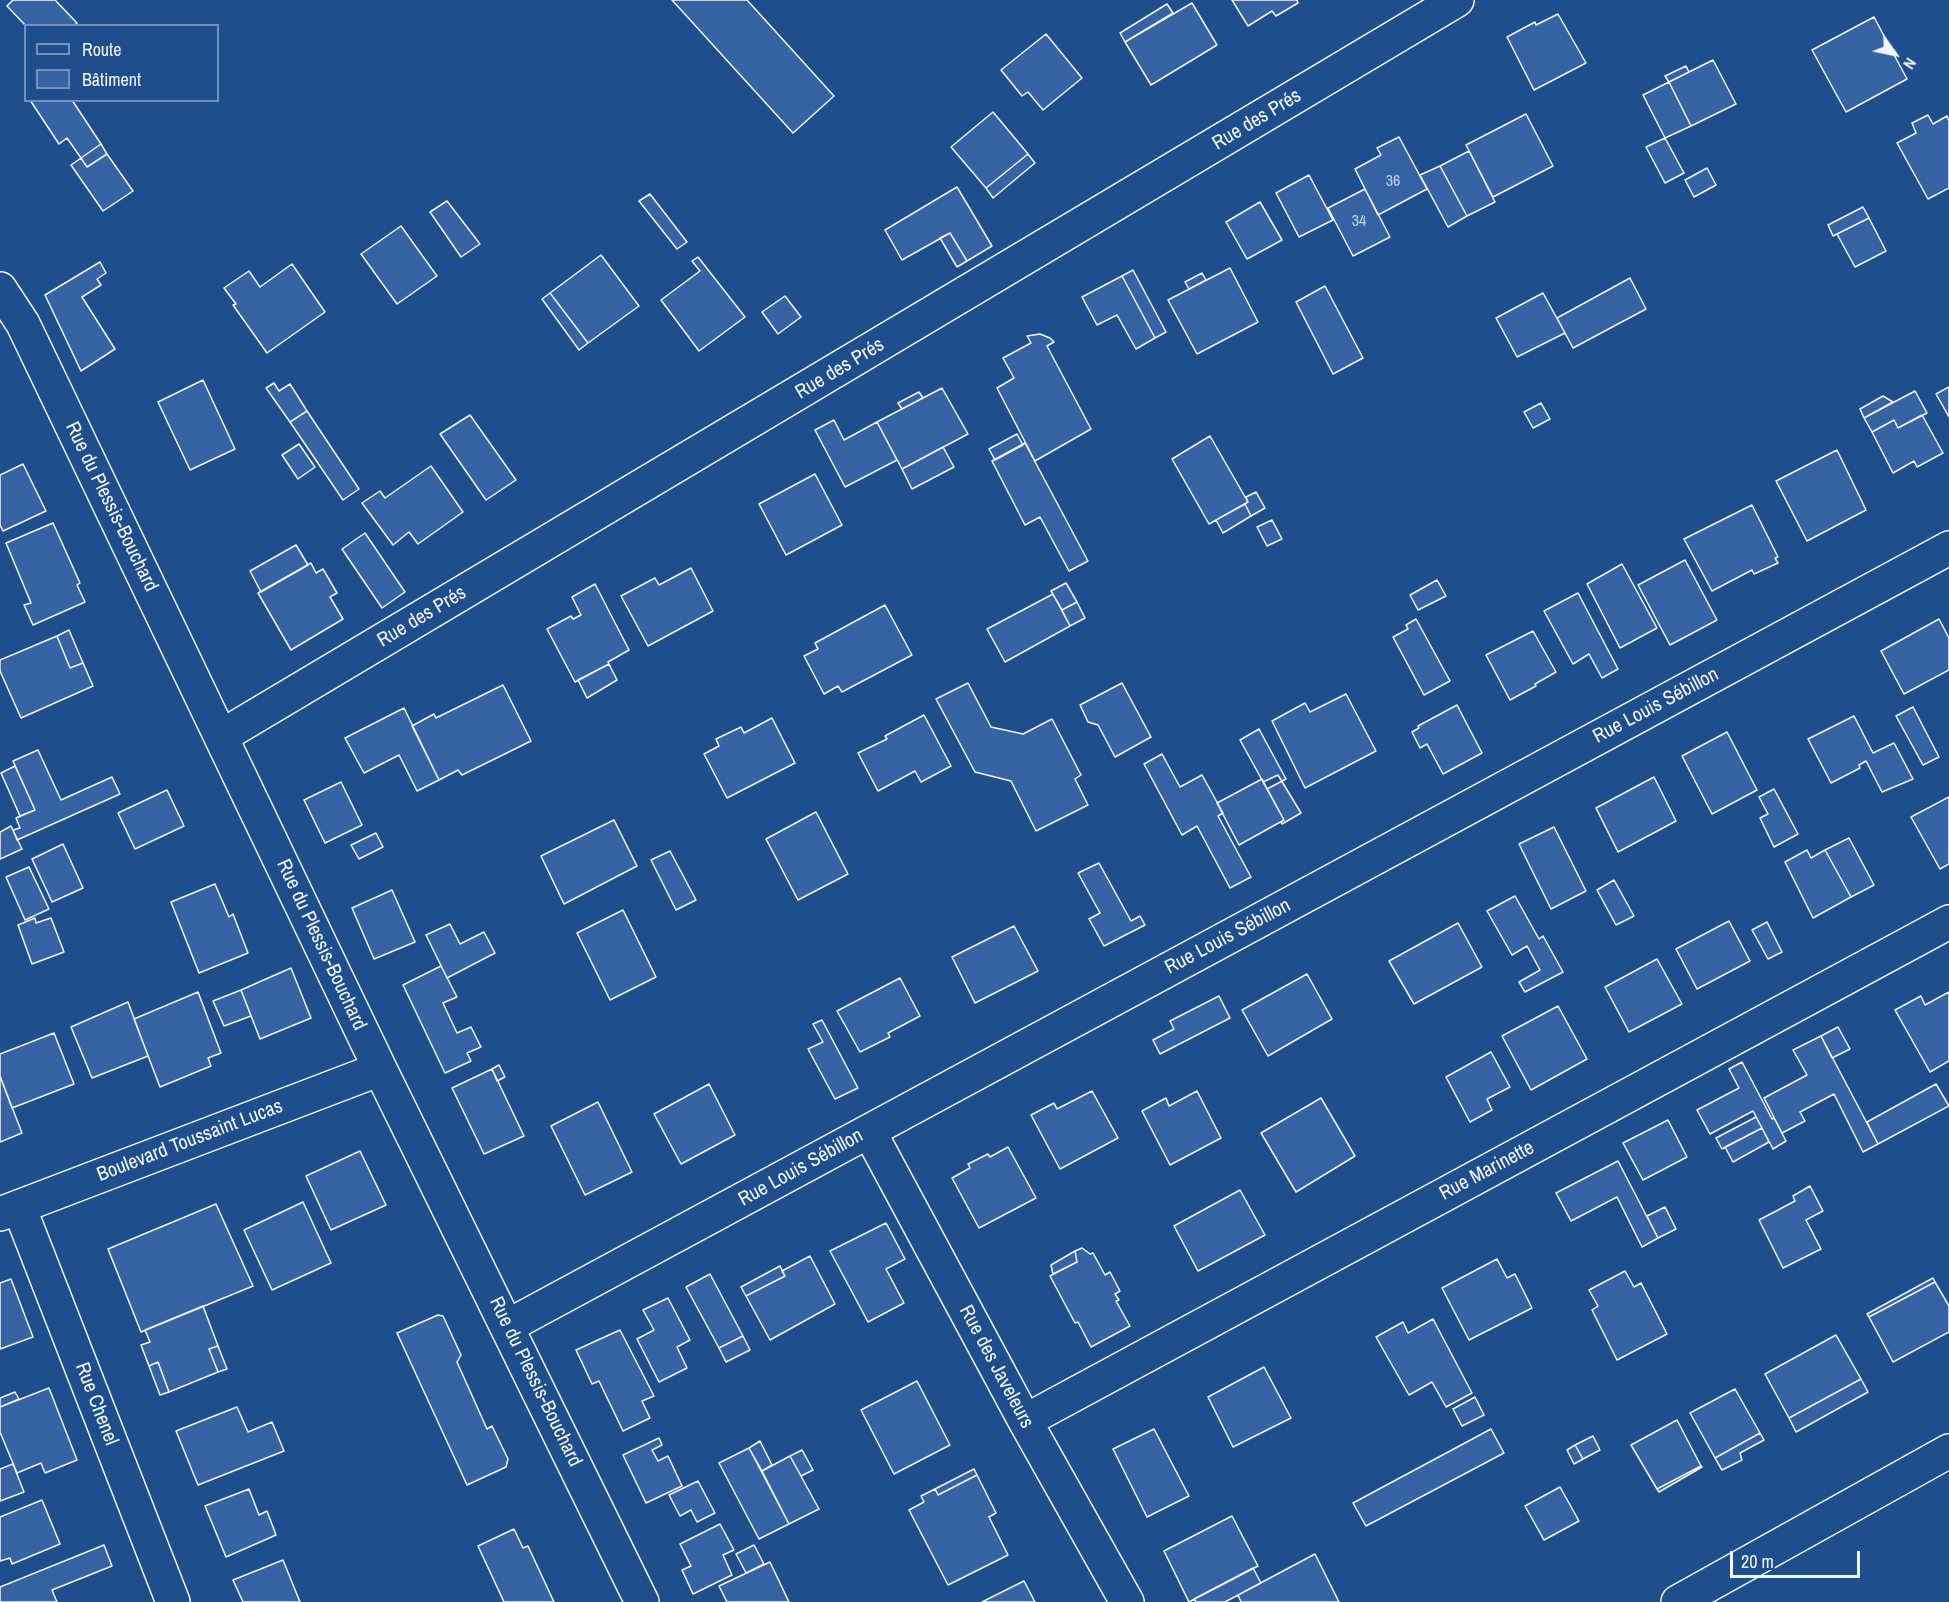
<!DOCTYPE html>
<html>
<head>
<meta charset="utf-8">
<style>
	body { margin:0 }
	#map { position:relative; width:1949px; height:1602px; overflow:hidden; background:#1f4e8c; font-family:"Archivo Narrow",sans-serif }
	canvas { display:block }
	.legend { position:absolute; left:24px; top:24px; width:195px; height:78px; box-sizing:border-box; background:#1f4e8c; border:2px solid #7391ba; margin:0; padding:8px 10px; list-style:none; font-size:18px; color:#f2f6ff }
	.legend li { display:flex; align-items:center; gap:12px; height:30px }
	.legend b { width:30px; border:2px solid #7391ba }
	.north { position:absolute; left:1865px; top:24px; width:60px; height:60px; -webkit-text-stroke:4px #1f4e8c; paint-order:stroke; rotate:123deg; font-size:16px; font-weight:700; line-height:24px; text-align:center; color:#f2f6ff }
	.north::after { content:''; display:block; margin:auto; width:21px; height:27px; background:#f2f6ff; clip-path:polygon(50% 0,100% 100%,50% 72%,0 100%) }
	.scale { position:absolute; left:1730px; top:1551px; width:130px; height:27px; box-sizing:border-box; border:3px solid #f2f6ff; border-top:0; padding-left:8px; font-size:18px; line-height:21px; white-space:nowrap; color:#f2f6ff; -webkit-text-stroke:4px #1f4e8c; paint-order:stroke }
</style>
</head>
<body>
<div id="map">
<canvas width="1949" height="1602"></canvas>
<ul class="legend">
<li><b style="height:8px;background:#1f4e8c"></b>Route</li>
<li><b style="height:16px;background:#3563a3"></b>Bâtiment</li>
</ul>
<div class="north">N</div>
<div class="scale">20 m</div>
</div>
<script>
const g = document.querySelector('canvas').getContext('2d');
g.lineJoin = 'round';
function fill(path, color) { g.fillStyle = color; g.fill(path, 'evenodd'); }
function stroke(path, color, width, dash) { g.strokeStyle = color; g.lineWidth = width; g.lineCap = dash ? 'butt' : 'round'; g.setLineDash(dash || []); g.stroke(path); }
function drawText(font, color, halo, rows, align = 'center') {
  g.font = font + ' "Archivo Narrow",sans-serif'; g.lineWidth = 4.5; g.setLineDash([]); g.textBaseline = 'middle'; g.strokeStyle = halo; g.fillStyle = color; for (const [text, x, y, turn = 0] of rows) {
    g.save(); g.translate(x, y); g.rotate((+turn || 0) * Math.PI / 180); g.textAlign = isNaN(turn) ? turn : align; if (halo) g.strokeText(text, 0, 0); g.fillText(text, 0, 0); g.restore();
  }
}
const building = new Path2D(`
	M13,0h42l22,23 -3,3h-48l-19,-20z
	M672,0h75l87,96 -41,37z
	M1232,0h65l1,3 -22,13 -4,-5 -24,15z
	M1192,3l25,42 -66,40 -26,-43z
	M1167,4l6,9 -48,29 -5,-9z
	M1558,14l28,49 -52,27 -27,-53 28,-15 1,3z
	M1874,17l33,62 -61,33 -34,-62z
	M1046,34l36,44 -39,32 -15,-18 -6,4 -21,-26z
	M1713,60l23,44 -45,22 -22,-44z
	M1686,66l3,6 -20,10 -4,-6z
	M1669,82l22,44 -26,12 -22,-43z
	M30,100h42l29,44 -20,14 -14,-20 -8,6z
	M993,112l35,42 -42,34 -35,-41z
	M1526,114l27,52 -60,31 -27,-52z
	M1928,115l5,9 14,-8 2,5v67l-21,11 -31,-56 19,-10 -4,-10z
	M1399,137l28,52 -49,26 -23,-46 26,-14 -4,-7z
	M1665,138l19,35 -19,10 -19,-36z
	M101,144l6,10 -20,13 -6,-9z
	M1469,151l26,51 -28,14 -27,-50z
	M107,154l26,37 -30,20 -32,-46 10,-7 6,9z
	M1028,154l7,9 -42,35 -7,-10z
	M1440,166l27,50 -19,11 -28,-52z
	M1707,168l9,17 -22,12 -9,-17z
	M1309,175l24,45 -34,17 -23,-44z
	M957,187l35,59 -25,15 -17,-28 -48,27 -17,-30z
	M1365,189l25,48 -37,19 -25,-48z
	M650,194l37,48 -10,7 -38,-48z
	M447,201l33,43 -19,13 -31,-45z
	M1260,202l22,38 -35,19 -21,-37z
	M1863,207l6,11 -36,18 -5,-11z
	M1869,218l17,33 -31,16 -18,-33z
	M401,226l36,50 -40,28 -36,-50z
	M950,233l17,28 -10,6 -17,-29z
	M601,255l38,51 -51,37 -38,-50z
	M698,257l47,60 -46,34 -38,-51 39,-29 -8,-10z
	M100,262l6,11 -9,6 4,6 -19,12 33,52 -34,22 -36,-76z
	M292,264l33,48 -58,41 -34,-48 3,-1 -12,-16 25,-17 11,16z
	M1230,268l28,54 -61,32 -29,-54z
	M1133,270l33,62 -11,6 -33,-62z
	M1202,273l4,7 -17,9 -4,-7z
	M1122,276l33,62 -19,11 -19,-34 -20,10 -15,-28z
	M1630,278l16,31 -73,39 -16,-30z
	M1325,286l38,72 -30,16 -37,-72z
	M550,293l38,50 -9,7 -37,-51z
	M1543,293l22,40 -48,24 -21,-39z
	M785,296l16,21 -23,17 -16,-22z
	M1040,334l10,4 4,4 -7,4 44,83 -56,32 -38,-73 17,-10 -11,-20 28,-15 -4,-7z
	M203,380l32,69 -45,21 -32,-68z
	M274,383l5,8 11,-7 17,27 -17,11 -24,-34z
	M1949,387v30l-13,-23z
	M942,388l26,46 -66,35 -25,-47z
	M1915,391l12,22 -29,15 -4,-8 -22,12 -8,-14z
	M919,392l4,6 -21,11 -4,-6z
	M1883,396l10,6 -29,16 -4,-9z
	M1541,403l9,16 -17,9 -9,-16z
	M307,411l52,78 -16,11 -53,-78z
	M470,415l46,65 -30,20 -46,-66z
	M1922,415l21,38 -26,14 -3,-6 -21,12 -21,-41 22,-12 4,8z
	M834,420l10,20 33,-18 20,38 -52,27 -30,-57z
	M1017,434l6,11 -28,15 -6,-11z
	M1210,436l38,66 -39,22 -37,-65z
	M1025,443l63,118 -19,10 -29,-54 -15,8 -33,-64z
	M299,444l16,23 -17,12 -16,-24z
	M943,447l11,20 -42,22 -10,-20z
	M1837,450l29,60 -59,31 -31,-60z
	M23,464l23,47 -43,20 -3,-6v-50z
	M431,466l32,46 -45,32 -9,-12 -16,13 -31,-42 18,-12 5,7z
	M815,474l27,51 -56,30 -27,-51z
	M1256,492l9,16 -14,8 -6,-12 3,-2 -2,-5z
	M1245,504l6,12 -28,17 -7,-13z
	M1752,505l26,52 -3,1 3,5 -24,11 -2,-4 -40,21 -28,-52z
	M1272,520l10,19 -15,7 -10,-19z
	M53,523l27,60 -3,2 8,17 -52,23 -9,-20 7,-2 -25,-60z
	M365,533l40,59 -23,16 -40,-59z
	M296,545l12,20 -47,27 -11,-21z
	M1685,560l32,60 -47,25 -32,-60z
	M311,563l5,10 7,-4 14,24 -7,4 13,22 -52,31 -33,-57z
	M1622,564l35,64 -37,20 -33,-64z
	M691,568l22,43 -65,35 -27,-50 34,-18 4,7z
	M1437,580l9,16 -28,14 -8,-15z
	M1066,583l11,19 -15,8 -11,-19z
	M595,584l34,66 -21,12 1,2 -34,18 -28,-53 24,-13 2,3 8,-4 -9,-18z
	M1578,593l40,76 -16,9 -13,-24 -16,10 -29,-53z
	M1053,594l17,32 -65,36 -18,-33z
	M1077,602l8,16 -15,8 -8,-16z
	M885,605l27,50 -70,37 -4,-6 -14,8 -20,-38 14,-7 -3,-6z
	M1416,619l34,62 -26,14 -31,-58 15,-8 -2,-4z
	M1939,619l10,19v32l-45,24 -23,-43z
	M69,630l14,33 -13,5 -13,-32z
	M1533,631l23,41 -21,12 1,2 -26,14 -24,-45z
	M57,636l13,32 13,-5 10,23 -72,32 -21,-47v-11z
	M609,664l8,16 -30,18 -9,-18z
	M968,683l23,44 32,7 29,-15 29,56 -6,4 13,26 -52,26 -25,-50 -36,-9 -39,-73z
	M1122,683l29,54 -36,20 -17,-32 -10,-3 -8,-17z
	M503,685l28,56 -69,34 -4,-5 -19,10 -27,-54 22,-12 2,4z
	M1346,694l30,57 -71,37 -33,-67 33,-18 5,9z
	M1457,705l25,48 -39,21 -16,-30 -7,4 -8,-16 7,-4 -1,-2z
	M1913,707l26,50 -16,8 -27,-49z
	M404,708l35,72 -22,11 -18,-36 -35,18 -19,-35z
	M924,715l27,51 -30,16 -6,-11 -37,20 -20,-38 29,-14 -2,-3z
	M1854,716l19,37 21,-10 19,36 -31,13 -16,-31 -7,4 1,3 -29,15 -23,-44z
	M772,718l23,45 -68,35 -23,-44 15,-8 -3,-7 25,-12 3,6z
	M1259,729l27,50 -19,10 -27,-49z
	M1727,732l30,58 -45,24 -30,-58z
	M38,750l23,50 51,-23 8,17 -103,46 -4,-10 7,-2 -4,-10 19,-8 -22,-49z
	M1162,754l18,33 22,-12 21,38 -5,3 33,61 -21,11 -33,-62 -15,9 -38,-71z
	M15,766l20,44 -15,6 -19,-43z
	M1278,775l23,38 -19,11 -1,-2 3,-2 -21,-38z
	M1654,777l22,44 -58,31 -22,-44z
	M1262,779l22,41 -45,25 -22,-42z
	M341,782l21,43 -37,18 -21,-43z
	M1774,789l24,45 -24,13 -14,-29 8,-4 -9,-17z
	M167,790l17,36 -49,23 -17,-36z
	M1949,797v67l-9,5 -29,-52z
	M816,812l32,62 -50,26 -32,-61z
	M614,820l23,46 -73,38 -23,-48z
	M11,826l11,23 -22,10v-27z
	M1554,827l32,64 -35,18 -32,-65z
	M376,833l7,14 -24,12 -8,-14z
	M1849,838l25,47 -23,12 -26,-47z
	M63,844l20,44 -31,14 -20,-43z
	M1807,850l4,8 14,-8 26,47 -38,21 -28,-56z
	M670,851l26,49 -20,10 -25,-50z
	M1099,863l32,58 9,-5 5,9 -41,21 -15,-27 11,-6 -22,-40z
	M29,867l20,42 -24,11 -19,-43z
	M1614,880l20,36 -18,9 -19,-35z
	M215,884l14,33 4,-3 15,39 -49,20 -28,-71z
	M392,890l23,52 -41,17 -22,-51z
	M1515,896l24,43 4,-3 20,36 -38,20 -6,-10 21,-12 -13,-24 -15,9 -25,-44z
	M623,910l33,67 -46,23 -33,-67z
	M35,918l1,5 15,-5 13,34 -32,12 -14,-39z
	M1729,921l21,40 -53,28 -21,-40z
	M1767,922l15,30 -14,7 -16,-29z
	M1458,923l24,44 -68,37 -25,-43z
	M450,924l10,20 24,-12 11,21 -48,25 -21,-43z
	M1014,926l24,45 -63,32 -23,-46z
	M1657,959l25,45 -53,28 -24,-45z
	M441,966l16,31 -14,6 14,30 14,-6 10,20 -14,6 4,8 -26,12 -42,-88z
	M291,968l20,50 -51,21 -19,-49z
	M1307,974l25,45 -64,37 -26,-46z
	M900,978l20,38 -32,17 2,4 -30,15 -23,-41z
	M241,990l10,26 -27,10 -11,-25z
	M198,992l23,61 -13,5 3,8 -51,21 -26,-68z
	M1949,992v69l-19,11 -35,-62 26,-14 4,9z
	M1219,996l11,22 -70,36 -7,-14 21,-11 -4,-8z
	M128,1002l20,54 -56,22 -21,-51z
	M1558,1006l29,53 -56,31 -29,-54z
	M822,1020l36,68 -23,11 -27,-50 15,-7 -10,-18z
	M1838,1027l12,22 -18,9 -11,-22z
	M54,1033l20,51 -62,24 -12,-32v-22z
	M1821,1036l57,108 -15,8 -29,-58 -34,18 5,9 -23,12 -18,-35 43,-23 -14,-25z
	M1491,1052l19,35 -23,12 5,11 -22,12 -24,-45z
	M1742,1062l30,57 2,-1 12,23 -13,8 -20,-38 -43,23 -13,-24 42,-22 -10,-19z
	M499,1065l6,12 -8,4 -5,-12z
	M492,1069l32,67 -40,18 -32,-66z
	M0,1076l22,57 -22,9z
	M709,1084l26,51 -54,29 -27,-50z
	M1936,1084l13,22 -71,38 -11,-22z
	M1092,1091l26,47 -58,31 -29,-54 23,-12 3,6z
	M1197,1091l24,47 -51,27 -28,-54 24,-13 3,8z
	M1321,1098l34,58 -59,36 -35,-59z
	M598,1102l34,70 -47,23 -34,-69z
	M1756,1117l6,11 -40,21 -6,-11z
	M1668,1120l19,37 -44,23 -20,-37z
	M1762,1128l7,14 -36,20 -8,-15z
	M1008,1147l28,51 -57,30 -27,-50 18,-10 -2,-4 20,-10 2,3z
	M360,1151l26,54 -55,25 -25,-54z
	M1618,1161l40,77 -16,9 -25,-50 -46,24 -15,-28z
	M1810,1186l13,25 -17,9 15,29 -38,19 -24,-48 36,-19 -2,-5z
	M1240,1190l25,45 -67,36 -24,-45z
	M303,1202l28,61 -59,27 -28,-60z
	M216,1204l37,82 -112,46 -33,-83z
	M1665,1207l11,22 -18,9 -11,-22z
	M886,1223l19,36 -19,10 18,34 -36,19 -38,-71z
	M1082,1248l8,6 3,-1 12,22 5,-3 10,19 -5,3 4,6 -3,1 14,25 -39,21 -13,-25 -3,1 -25,-47 27,-14 -2,-11z
	M1075,1251l2,11 -24,12 -2,-9z
	M810,1256l25,48 -65,36 -24,-44 39,-20 -3,-5z
	M1497,1259l10,19 8,-4 17,34 -63,32 -27,-52z
	M780,1266l5,10 -39,20 -5,-9z
	M1625,1271l9,16 7,-4 26,51 -50,26 -25,-50 6,-4 -9,-16z
	M710,1274l33,62 -24,12 -33,-61z
	M1933,1278l2,4 -66,35 -2,-3z
	M11,1279l22,58 -33,12v-66z
	M1935,1282l14,24v26l-56,30 -24,-45z
	M668,1298l22,42 -13,7 10,21 -28,14 -22,-43 17,-9 -11,-20z
	M203,1306l15,40 -9,3 9,23 -49,20 -11,-30 -9,4 -8,-21 9,-3 -5,-12z
	M438,1315l5,1 18,39 -4,7 30,67 5,-3 16,33 -2,8 -39,18 -70,-152z
	M1433,1319l39,74 -26,14 -14,-25 -23,13 -33,-58 27,-15 5,11z
	M620,1330l34,66 -12,5 8,17 -27,13 -24,-50 -7,3 -16,-34z
	M1836,1335l25,44 -72,39 -24,-44z
	M743,1336l7,14 -24,12 -7,-14z
	M218,1346l9,23 -9,3 -9,-23z
	M158,1362l11,30 -9,3 -11,-29z
	M1264,1367l27,51 -58,29 -25,-50z
	M1861,1379l7,13 -72,40 -7,-14z
	M917,1381l33,64 -56,29 -33,-64z
	M49,1388l28,72 -32,13 -4,-10 -24,10 -17,-41v-25z
	M1735,1389l25,44 -45,25 -25,-45z
	M15,1392l4,7 -19,8v-9z
	M1475,1397l9,18 -22,11 -9,-17z
	M237,1407l11,25 24,-10 12,29 -86,34 -22,-54z
	M1677,1420l24,46 -44,23 -26,-44z
	M1154,1429l35,67 -42,21 -34,-68z
	M1491,1429l13,24 -138,73 -13,-23z
	M1760,1433l4,7 -24,13 2,7 -20,10 -7,-12z
	M1593,1436l7,14 -17,9 -8,-14z
	M659,1438l3,7 -10,5 6,11 10,-5 14,30 -36,17 -23,-48z
	M760,1441l12,24 -10,6 -13,-23z
	M1575,1445l8,14 -9,5 -7,-14z
	M749,1448l40,76 -30,15 -40,-76z
	M802,1450l11,20 -12,6 -11,-20z
	M790,1456l29,53 -30,15 -27,-53z
	M13,1464l11,28 -24,9v-32z
	M1701,1466l1,1 -43,25 -2,-3z
	M974,1469l3,6 -39,20 -3,-6z
	M977,1475l19,38 -7,4 19,38 -60,30 -39,-75 15,-8 -3,-6 14,-7 3,6z
	M698,1481l17,32 -18,9 -6,-12 -11,6 -11,-21z
	M1560,1487l19,34 -35,19 -19,-34z
	M249,1489l10,26 8,-4 9,24 -50,22 -21,-51z
	M42,1500l18,44 -48,20 -2,-6 -10,3v-44z
	M1232,1516l26,50 -69,36 -25,-51z
	M720,1524l14,26 -11,5 9,20 -39,19 -11,-24 9,-4 -11,-22z
	M514,1529l9,19 5,-2 26,56h-50l-26,-56z
	M104,1545l8,21 -60,24 5,12h-57v-15z
	M754,1545l10,19 -18,9 -10,-19z
	M1315,1554l24,48h-98l-3,-7z
	M283,1560l17,42h-57l-10,-22z
	M770,1562l19,40h-62l-8,-16z
	M1253,1568l8,15 -36,19h-29l-2,-3z
	M1024,1581l11,21h-53z`);
const minor = new Path2D(`
	M0,289l23,35 357,745 262,533
	M222,736l1235,-736
	M869,1131l156,290 102,181
	M19,1207l154,395
	M0,1214l380,-145
	M508,1326l1441,-778
	M1025,1421l924,-499`);
const secondary = new Path2D(`
	M1678,1602l271,-151`);
const numberNames = [
	["36",1393,182],
	["34",1359,222]
];
const streetNames = [
	["Rue des Prés",1257,120,-31],
	["Rue des Prés",840,369,-31],
	["Rue du Plessis-Bouchard",111,507,64],
	["Rue des Prés",422,617,-31],
	["Rue Louis Sébillon",1656,706,-28],
	["Rue Louis Sébillon",1228,937,-28],
	["Rue du Plessis-Bouchard",321,945,65],
	["Boulevard Toussaint Lucas",190,1141,-21],
	["Rue Louis Sébillon",801,1168,-29],
	["Rue Marinette",1487,1171,-28],
	["Rue des Javeleurs",996,1367,62],
	["Rue du Plessis-Bouchard",535,1382,64],
	["Rue Chenel",96,1404,69]
];
fill(building, '#3563a3');
stroke(building, '#f2f6ff', 1.5);
stroke(minor, '#f2f6ff', 36);
stroke(secondary, '#f2f6ff', 36);
stroke(minor, '#1f4e8c', 33);
stroke(secondary, '#1f4e8c', 33);
drawText('16px', '#c3d1e8', null, numberNames);
drawText('20px', '#f2f6ff', '#1f4e8c', streetNames);
</script>
</body>
</html>
